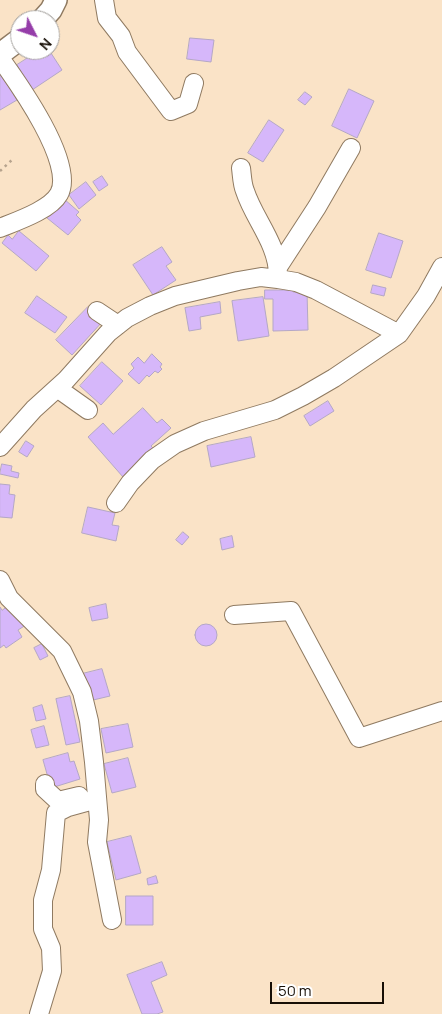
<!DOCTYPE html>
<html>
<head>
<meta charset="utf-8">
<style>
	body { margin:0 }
	#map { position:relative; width:442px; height:1014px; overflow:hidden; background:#fae3c7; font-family:Manrope,sans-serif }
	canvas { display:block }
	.north { position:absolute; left:10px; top:10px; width:50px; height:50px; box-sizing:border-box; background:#fff; border:1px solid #a29f9b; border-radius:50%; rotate:131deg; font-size:14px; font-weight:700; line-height:20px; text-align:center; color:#170f06 }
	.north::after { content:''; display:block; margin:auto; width:18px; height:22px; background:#953da9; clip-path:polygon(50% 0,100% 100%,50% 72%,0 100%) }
	.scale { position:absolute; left:270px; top:982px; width:114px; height:22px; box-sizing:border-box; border:2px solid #170f06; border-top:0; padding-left:6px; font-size:15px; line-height:18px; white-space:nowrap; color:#170f06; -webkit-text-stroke:4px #fff; paint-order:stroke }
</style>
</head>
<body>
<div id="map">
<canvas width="442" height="1014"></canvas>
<div class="north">N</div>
<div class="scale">50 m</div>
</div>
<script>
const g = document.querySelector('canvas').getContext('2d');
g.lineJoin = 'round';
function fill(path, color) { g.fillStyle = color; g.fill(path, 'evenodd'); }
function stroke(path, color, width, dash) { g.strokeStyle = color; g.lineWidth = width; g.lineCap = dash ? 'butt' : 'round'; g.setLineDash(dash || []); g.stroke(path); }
const building = new Path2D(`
	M190,38l24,2 -3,22 -24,-3z
	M40,50h9l13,20 -30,20 -15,-25z
	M0,73l17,27 -17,10z
	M349,89l25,12 -17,37 -25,-12z
	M305,92l7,5 -7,8 -7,-5z
	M269,120l15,10 -21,32 -15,-9z
	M102,176l6,9 -9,6 -6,-9z
	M86,182l10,13 -17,14 -10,-14z
	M64,199l15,13 -3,3 5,5 -13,15 -21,-17z
	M19,231l30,25 -13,15 -34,-28 6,-8 4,4z
	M379,233l24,8 -12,37 -25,-8z
	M162,247l10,15 -6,4 10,14 -23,15 -20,-30z
	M373,285l13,3 -2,8 -13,-3z
	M265,290h28v2l14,-1 1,39 -35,1v-32h-8z
	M37,296l30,21 -12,16 -30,-20z
	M263,297l6,39 -31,5 -6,-40z
	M220,302l1,11 -21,4 1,12 -12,2 -4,-23z
	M88,307l15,14 -31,34 -16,-15z
	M152,354l10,10 -2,3 2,2 -4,4 -3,-2 -6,6 -2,-2 -8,9 -11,-10 6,-6 -3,-4 7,-7 6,6z
	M102,362l21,19 -22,24 -21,-19z
	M328,401l6,10 -24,15 -6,-10z
	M143,408l14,15 5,-4 9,9 -20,18 3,3 -31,28 -35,-40 15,-14 10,11z
	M251,437l4,20 -44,10 -4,-21z
	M26,441l8,5 -7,11 -8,-5z
	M2,464l10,2 -1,5 8,2 -1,5 -18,-4z
	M0,484l10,1 -1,9 6,1 -3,23 -12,-1z
	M88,507l27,6 -3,12 7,1 -3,15 -34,-8z
	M183,532l6,5 -7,8 -6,-5z
	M232,536l2,11 -12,3 -2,-11z
	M11,604l15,21 -8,5 4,7 -16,11 -2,-3 -4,3v-41l2,3z
	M106,604l2,14 -16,3 -3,-13z
	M195 635a11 11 0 1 1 22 0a11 11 0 1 1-22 0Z
	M42,644l6,12 -8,4 -6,-12z
	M102,669l8,27 -21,5 -7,-27z
	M70,696l10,46 -14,3 -10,-46z
	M42,705l4,14 -10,2 -3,-13z
	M128,724l5,23 -27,6 -5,-24z
	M44,726l5,19 -13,3 -5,-18z
	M68,753l2,9 4,-1 6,18 -29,9 -8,-28z
	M128,758l8,29 -24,6 -8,-29z
	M131,836l10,37 -25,7 -9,-38z
	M156,876l2,7 -10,2 -1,-6z
	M126,896h27v29h-27z
	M162,962l5,13 -16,7 12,30 -6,2h-15l-15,-39z`);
const path = new Path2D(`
	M0,171l13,-12`);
const minor = new Path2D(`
	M104,0l3,18 14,18 6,16 44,59 17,-7 6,-21
	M0,58c18,25 76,106 59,136 -9,16 -42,27 -59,34
	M241,168c1,7 1,16 4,23 9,28 33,53 33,84
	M278,267l39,-60 34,-59
	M97,311l21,14
	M57,388l31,22
	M0,447l34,-38 32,-29 42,-47 19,-15 23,-12 25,-10 63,-15 23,-4 17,2 18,3 20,8 83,44
	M116,503l14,-20 22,-23 23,-16 29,-13 71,-21 28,-14 31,-18 65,-44 27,-38 16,-29
	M0,580l9,18 53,53 20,41 7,29 5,41 5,58 -2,22 15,78
	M234,615l57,-4 68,127 83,-27
	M45,784v5l13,12 21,-5
	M39,1014l13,-43 -1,-23 -8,-19v-29l8,-30 5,-57 12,-6 29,-8`);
const major = new Path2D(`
	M42,20l9,-10 5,-10
	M0,54l20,-15`);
fill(building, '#d6b7fa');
stroke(building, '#b4a7c5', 1);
stroke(minor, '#8f7a61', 20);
stroke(major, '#8f7a61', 24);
stroke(path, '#b6a38d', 2.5, [2.5, 4]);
stroke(minor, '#fff', 18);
stroke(major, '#fff', 21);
</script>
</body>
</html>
